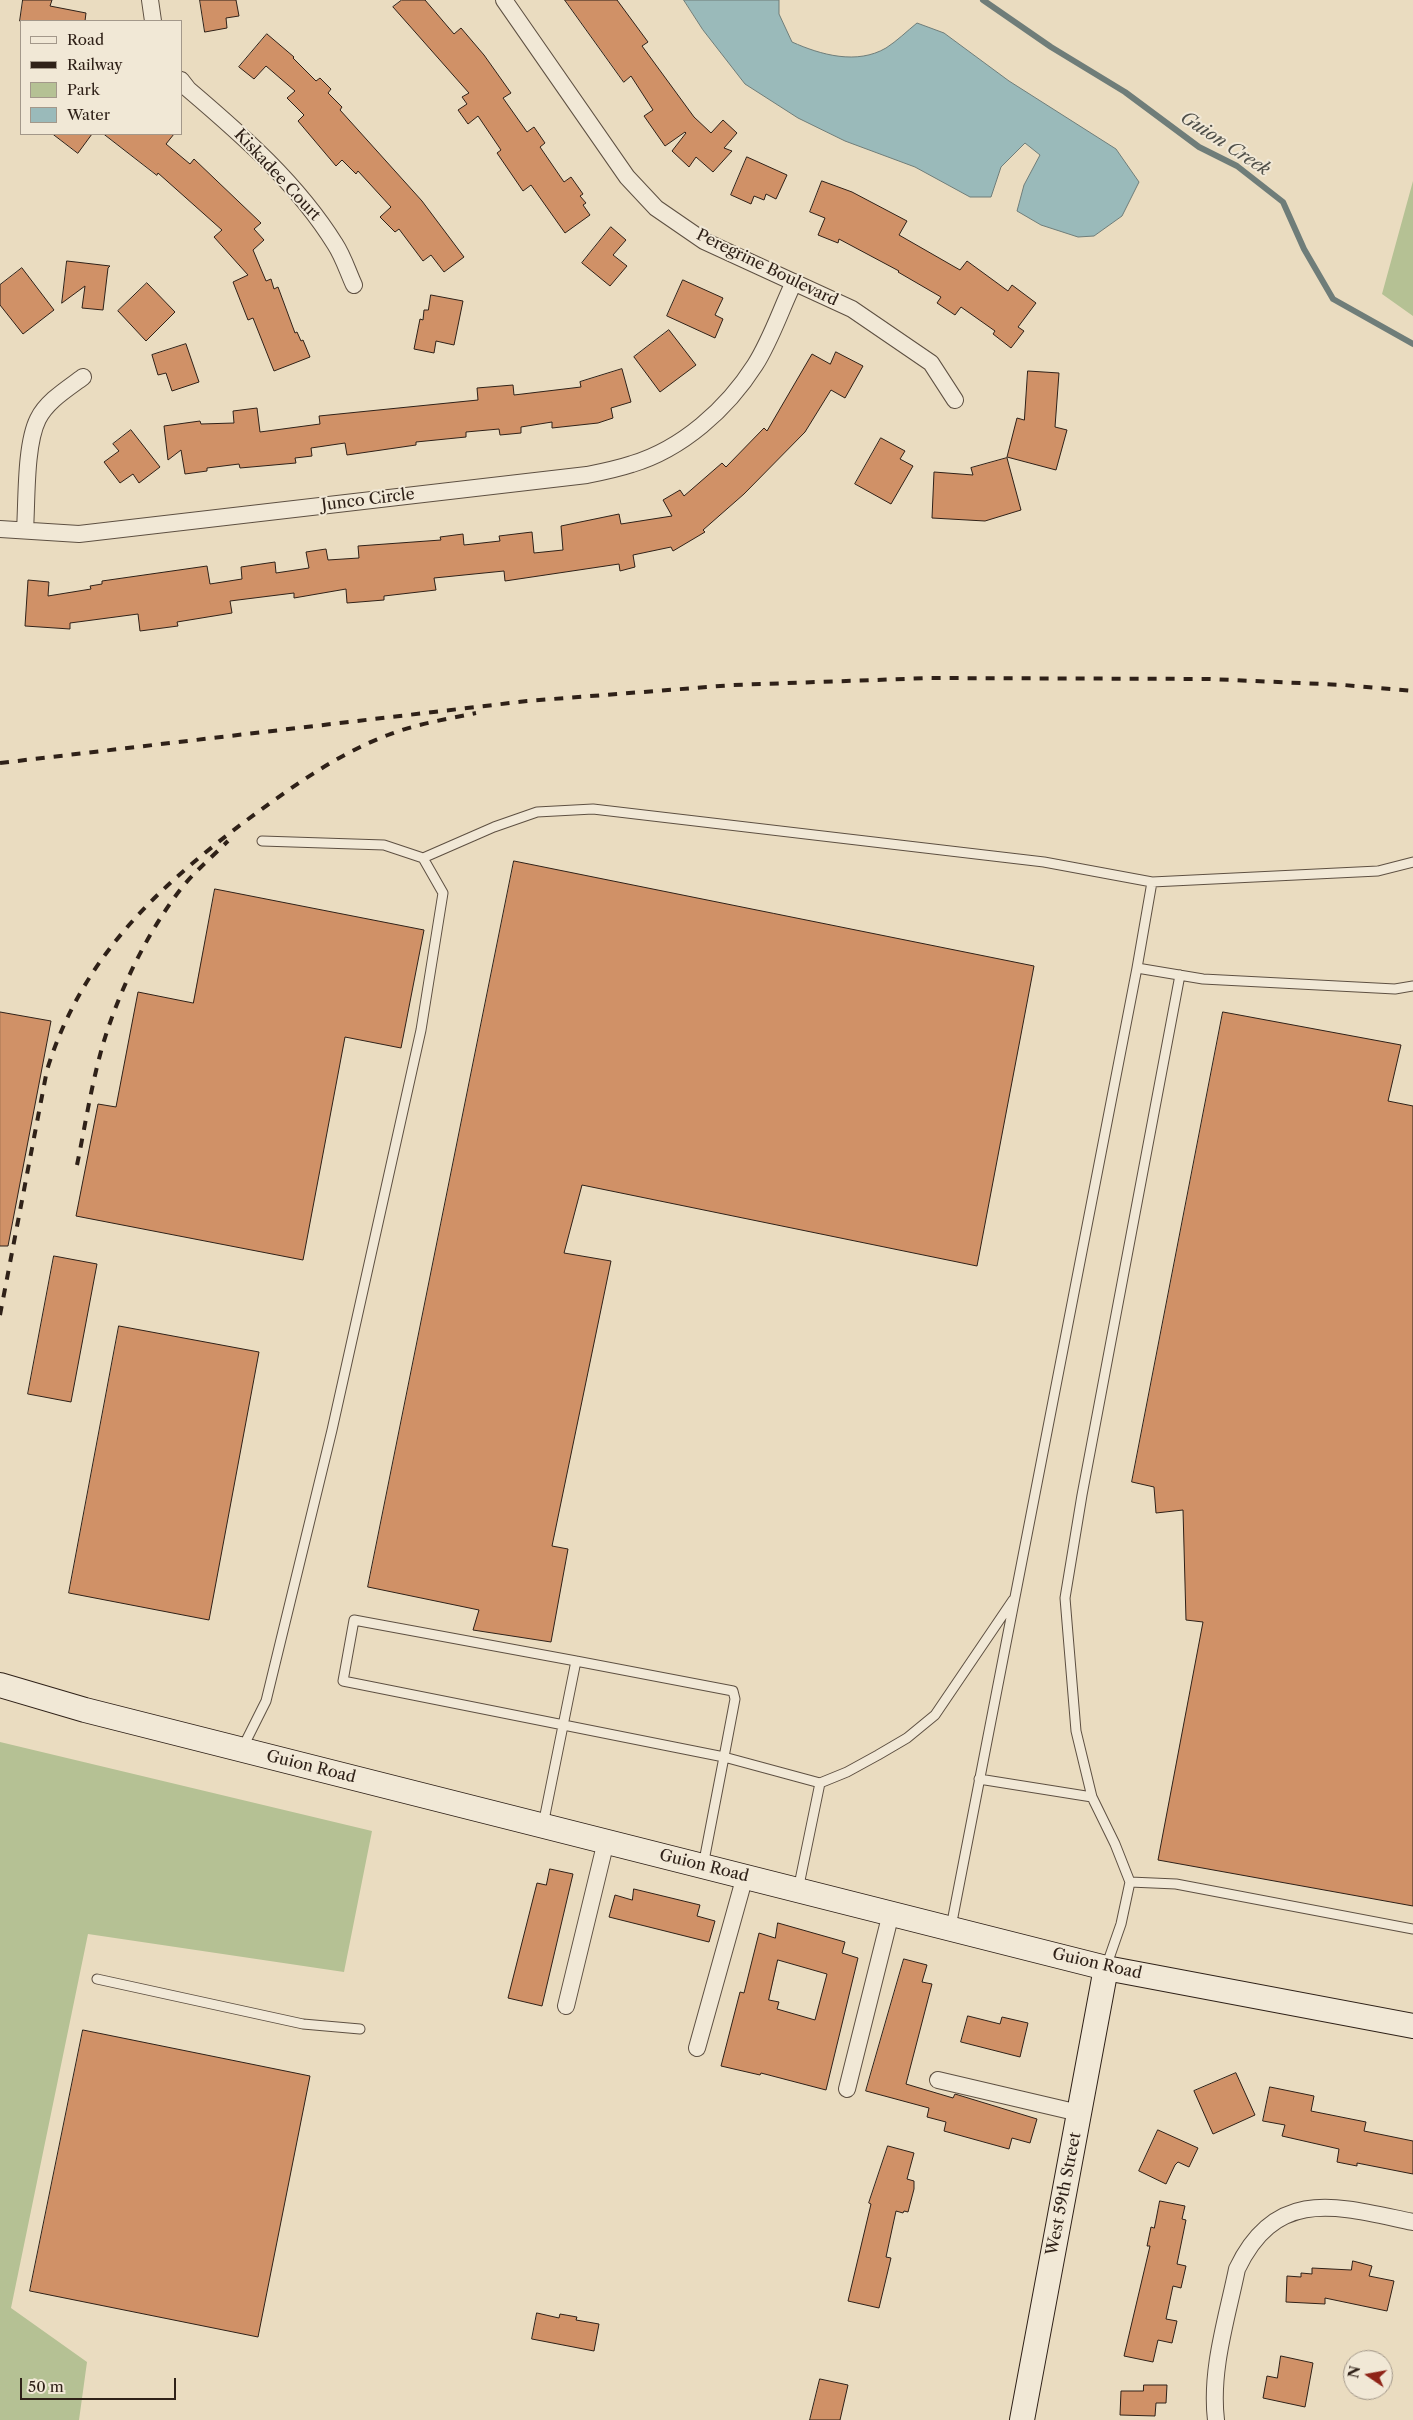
<!DOCTYPE html>
<html>
<head>
<meta charset="utf-8">
<style>
	body { margin:0 }
	#map { position:relative; width:1413px; height:2420px; overflow:hidden; background:#eadcc0; font-family:"Libre Caslon Text",serif }
	canvas { display:block }
	.legend { position:absolute; left:20px; top:20px; width:162px; height:115px; box-sizing:border-box; background:#f1e8d6; border:1px solid #a3988a; margin:0; padding:6px 9px; list-style:none; font-size:15px; color:#2f2118 }
	.legend li { display:flex; align-items:center; gap:10px; height:25px }
	.legend b { width:25px; border:1px solid #a3988a }
	.north { position:absolute; left:1343px; top:2350px; width:50px; height:50px; box-sizing:border-box; background:#f1e8d6; border:1px solid #a3988a; border-radius:50%; rotate:282deg; font-size:14px; font-weight:700; line-height:20px; text-align:center; color:#2f2118 }
	.north::after { content:''; display:block; margin:auto; width:18px; height:22px; background:#8f2418; clip-path:polygon(50% 0,100% 100%,50% 72%,0 100%) }
	.scale { position:absolute; left:20px; top:2378px; width:156px; height:22px; box-sizing:border-box; border:2px solid #2f2118; border-top:0; padding-left:6px; font-size:15px; line-height:18px; white-space:nowrap; color:#2f2118; -webkit-text-stroke:4px #f1e8d6; paint-order:stroke }
</style>
</head>
<body>
<div id="map">
<canvas width="1413" height="2420"></canvas>
<ul class="legend">
<li><b style="height:6px;background:#f1e8d6"></b>Road</li>
<li><b style="height:6px;background:#2f2118"></b>Railway</li>
<li><b style="height:14px;background:#b5c194"></b>Park</li>
<li><b style="height:14px;background:#9ababa"></b>Water</li>
</ul>
<div class="north">N</div>
<div class="scale">50 m</div>
</div>
<script>
const g = document.querySelector('canvas').getContext('2d');
g.lineJoin = 'round';
function fill(path, color) { g.fillStyle = color; g.fill(path, 'evenodd'); }
function stroke(path, color, width, dash) { g.strokeStyle = color; g.lineWidth = width; g.lineCap = dash ? 'butt' : 'round'; g.setLineDash(dash || []); g.stroke(path); }
function drawText(font, color, halo, rows, align = 'center') {
  g.font = font + ' "Libre Caslon Text",serif'; g.lineWidth = 4; g.setLineDash([]); g.textBaseline = 'middle'; g.strokeStyle = halo; g.fillStyle = color; for (const [text, x, y, turn = 0] of rows) {
    g.save(); g.translate(x, y); g.rotate((+turn || 0) * Math.PI / 180); g.textAlign = isNaN(turn) ? turn : align; if (halo) g.strokeText(text, 0, 0); g.fillText(text, 0, 0); g.restore();
  }
}
const green = new Path2D(`
	M1413,181v135l-31,-22z
	M0,1742l372,89 -28,141 -256,-38 -77,374 76,54 -8,58h-79z`);
const water = new Path2D(`
	M684,0h95v14l13,28c29,13 65,23 94,6 11,-7 21,-17 31,-25l27,10 65,48 107,68 23,33 -17,34 -28,20 -16,1 -37,-12 -24,-14 7,-26 16,-30 -15,-12 -24,24 -10,30h-21l-55,-30 -70,-26 -47,-23 -53,-34 -42,-54z`);
const stream = new Path2D(`
	M983,0l68,47 74,45 74,55 38,19 46,36 21,47 29,50 80,45`);
const building = new Path2D(`
	M23,0h29l-2,6 36,7 -1,8h-65z
	M200,0h36l3,16 -13,2 1,10 -22,4z
	M402,0h23l29,34 7,-6 23,27 27,38 -8,5 24,34 7,-5 11,16 -5,4 24,35 7,-5 12,17 -3,2 6,7 -3,2 7,10 -25,18 -34,-48 -8,6 -26,-38 4,-3 -23,-34 -10,8 -10,-14 9,-6 -5,-7 7,-4 -76,-86z
	M565,0h52l31,42 -6,4 52,71 17,16 12,-13 14,13 -13,15 8,3 -19,21 -17,-15 -7,10 -17,-16 14,-18 -1,-1 -20,14 -21,-30 9,-6 -22,-34 -7,6z
	M267,34l27,23 -1,1 23,23 4,-3 11,11 -3,4 14,14 -2,3 82,91 42,56 -20,15 -13,-17 -8,6 -24,-32 -4,3 -15,-15 11,-10 -33,-36 -2,3 -14,-14 -6,6 -38,-45 6,-6 -17,-17 8,-7 -29,-25 -12,13 -15,-12z
	M53,134h39l-14,19z
	M104,134h70l-8,10 24,20 4,-5 67,64 -7,6 10,11 -11,10 13,31 5,-2 3,10 4,-2 17,46 2,-1 4,9 2,-1 7,17 -36,14 -21,-53 -5,2 -15,-38 15,-7 -34,-38 8,-7 -64,-57 -1,2z
	M747,157l40,18 -11,24 -10,-5 -2,6 -10,-4 -3,8 -20,-9z
	M822,181l30,11 55,29 -8,14 61,35 7,-9 41,30 4,-6 24,18 -18,24 6,4 -13,17 -18,-14 2,-3 -34,-24 -6,8 -18,-12 4,-6 -43,-25 1,-1 -60,-32 -1,4 -20,-8 7,-17 -15,-6z
	M611,227l15,13 -13,15 14,11 -17,20 -28,-23z
	M67,261l43,5 -2,2 -5,42 -21,-2 3,-22 -23,17z
	M22,268l32,42 -31,24 -23,-29v-20z
	M683,280l40,18 -8,17 8,4 -8,19 -48,-22z
	M147,283l28,29 -29,29 -28,-30z
	M431,295l32,6 -9,44 -18,-4 -2,12 -20,-4 6,-30 3,1 1,-10h4z
	M669,330l27,35 -36,27 -26,-35z
	M186,344l13,38 -27,9 -6,-18 -8,2 -6,-20z
	M836,352l27,14 -18,32 -14,-8 -26,42 -61,62 -41,36 2,2 -32,19 -2,-4 -38,8 2,12 -15,4 -1,-7 -114,17 -1,-10 -70,7 2,12 -52,6v4l-37,3 -1,-14 -52,9v-5l-64,8 2,12 -55,9 1,4 -38,5 -2,-17 -68,9v6l-45,-3 3,-46 21,2 -1,14 43,-7 -1,-3 12,-2v-3l105,-15 3,18 32,-5 -1,-12 34,-5 1,11 33,-5 -3,-16 20,-3 2,11 31,-2 -1,-12 83,-6 -1,-3 23,-3 1,11 36,-4 -1,-5 33,-4 2,21 29,-3 -2,-24 58,-12 2,10 51,-8 -9,-16 17,-10 4,6 38,-33 4,4 38,-39 3,3 45,-77 18,10z
	M622,369l9,33 -20,6 2,10 -15,5 -46,5v-6l-31,5v6l-21,2 -1,-6 -33,3v5l-50,5v3l-69,10 -2,-12 -34,5 1,8 -17,2 1,5 -56,5 -1,-4 -32,4v3l-22,3 -4,-24 -13,10 -4,-34 36,-5 1,3 33,-1 -1,-12 24,-3 3,24 60,-8 -1,-8 159,-16 -1,-12 36,-3 1,10 67,-8 -1,-5z
	M1028,371l31,2 -4,54 12,3 -11,40 -49,-13 10,-39 7,2z
	M131,430l29,37 -21,16 -6,-9 -13,9 -16,-21 15,-11 -6,-7z
	M881,438l24,13 -5,8 13,7 -22,38 -36,-20z
	M1007,458l14,52 -36,11 -53,-3 2,-46 39,3 -2,-7z
	M514,861l520,105 -57,300 -395,-81 -18,68 47,8 -59,285 16,3 -17,93 -78,-12 6,-20 -111,-23z
	M215,889l209,41 -23,118 -56,-11 -42,223 -227,-44 22,-112 18,3 22,-115 55,11z
	M0,1012l51,9 -43,225h-8z
	M1223,1012l178,33 -13,56 25,5v800l-255,-46 45,-238 -17,-2 -3,-110 -27,3 -2,-26 -22,-5z
	M54,1256l43,8 -26,138 -43,-8z
	M119,1326l140,26 -50,268 -140,-27z
	M550,1869l23,5 -31,132 -34,-8 29,-115 9,2z
	M634,1889l66,16 -3,11 18,5 -6,21 -100,-25 6,-22 17,5z
	M778,1923l67,19 -3,11 16,5 -32,132 -65,-17 -1,2 -39,-9 19,-74 4,1 15,-60 16,5zM778,1960l49,14 -12,46 -38,-11 2,-7 -10,-2z
	M904,1959l23,6 -5,17 10,2 -26,100 47,14 2,-4 82,25 -7,24 -18,-5 -3,11 -65,-18 2,-9 -19,-5 2,-9 -63,-17z
	M968,2016l32,8 2,-7 26,6 -8,34 -59,-15z
	M83,2030l227,46 -52,261 -228,-46z
	M1236,2073l19,42 -42,19 -19,-43z
	M1270,2087l44,9 -3,15 55,11 -2,9 49,10v33l-56,-11v3l-20,-4 2,-13 -57,-13 3,-11 -22,-4z
	M1158,2130l40,18 -9,19 -11,-5 -3,3 -9,19 -27,-13z
	M888,2146l26,7 -7,26 7,2v8l-6,23 -4,-1 -1,2 -7,-2 -10,46 5,1 -12,50 -31,-7 23,-97 -2,-1z
	M1160,2201l25,5 -3,13 4,1 -9,44 9,2 -5,22 -8,-2 -7,33 11,2 -5,22 -14,-3 -5,22 -29,-6 26,-110h-3l4,-19 3,1z
	M1353,2261l19,5 -3,10 25,5 -7,30 -62,-13v6l-39,-2 1,-26 14,1v-4l11,1v-6l39,2z
	M537,2313l22,5 1,-4 17,3 -1,3 23,4 -5,27 -62,-12z
	M1281,2356l32,7 -8,44 -42,-9 4,-22 10,2z
	M820,2379l28,6 -8,35h-30z
	M1144,2385h23l-1,18h-10l-1,13 -35,-1 1,-24h22z`);
const lane = new Path2D(`
	M423,858l71,-31 43,-15 56,-3 451,53 108,20
	M1137,968l15,-86 226,-11 35,-9
	M576,1661l157,30 2,8 -11,58 96,26 -22,107
	M242,1749l24,-48 66,-271 89,-400 22,-137 -20,-35 -39,-13 -122,-4
	M979,1779l113,18
	M820,1783l27,-11 31,-17 29,-17 28,-23 78,-115
	M543,1825l33,-164 -222,-41 -11,61 381,76 -21,109
	M1130,1882l46,2 237,45
	M951,1927l186,-959 66,11 192,10 18,-3
	M1106,1967l15,-43 9,-42 -15,-38 -23,-47 -16,-66 -11,-133 17,-103 98,-520
	M97,1979l206,45 57,5`);
const street = new Path2D(`
	M150,0l3,21
	M504,0l123,177 29,31 48,33 148,68 79,54 24,37
	M181,80l7,9c54,46 109,94 147,155 8,12 13,28 19,41
	M0,529l79,5 508,-59c15,-3 30,-6 45,-11 50,-15 95,-55 123,-99 16,-25 26,-56 39,-83
	M25,530c2,-29 0,-85 13,-111 9,-18 29,-30 45,-42
	M566,2006l40,-165
	M697,2048l48,-172
	M938,2080l141,33
	M847,2089l44,-176
	M1216,2420c-6,-50 11,-102 21,-151 40,-84 103,-62 176,-47`);
const secondary = new Path2D(`
	M0,1685l85,25 1021,258 307,58
	M1022,2420l84,-452`);
const rail = new Path2D(`
	M0,763l527,-62 206,-16 198,-7 279,1 134,6 69,6
	M77,1165c10,-48 17,-99 34,-145 16,-45 40,-92 69,-130 14,-18 32,-33 48,-49
	M0,1315l47,-245c36,-116 114,-186 208,-256 41,-30 85,-61 133,-79 28,-11 59,-16 88,-22`);
const streetNames = [
	["Kiskadee Court",277,175,47],
	["Peregrine Boulevard",767,268,26],
	["Junco Circle",368,500,-7],
	["Guion Road",311,1767,14],
	["Guion Road",704,1866,14],
	["Guion Road",1097,1964,13],
	["West 59th Street",1064,2194,-79]
];
const waterNames = [
	["Guion Creek",1225,144,33]
];
fill(green, '#b5c194');
fill(water, '#9ababa');
stroke(water, '#6f7d79', 1);
stroke(stream, '#6f7d79', 6);
fill(building, '#d09167');
stroke(building, '#2f2118', 1);
stroke(lane, '#5e5042', 11);
stroke(street, '#5e5042', 18);
stroke(secondary, '#2f2118', 26);
stroke(lane, '#f1e8d6', 9);
stroke(street, '#f1e8d6', 16);
stroke(secondary, '#f1e8d6', 24);
stroke(rail, '#2f2118', 4, [9, 9]);
drawText('16px', '#2f2118', '#f1e8d6', streetNames);
drawText('italic 18px', '#4f4f49', '#f1e8d6', waterNames);
</script>
</body>
</html>
